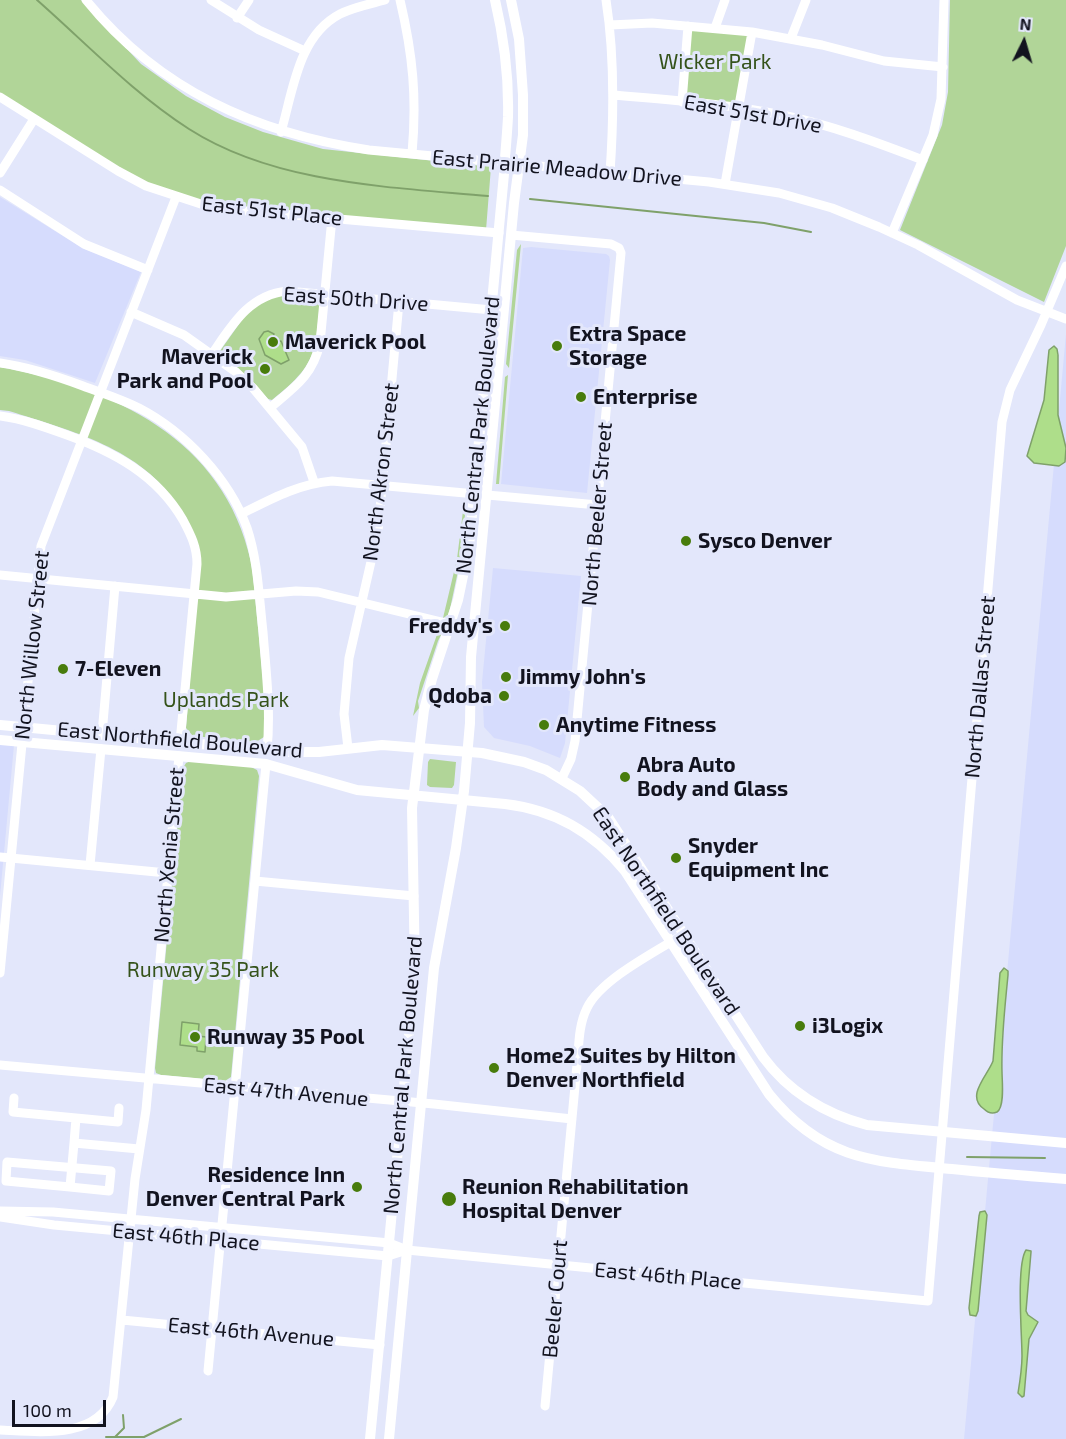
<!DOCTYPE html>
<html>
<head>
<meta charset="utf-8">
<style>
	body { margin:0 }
	#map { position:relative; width:1066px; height:1439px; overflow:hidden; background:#e3e7fb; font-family:"Exo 2",sans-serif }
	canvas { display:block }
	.north { position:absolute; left:994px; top:12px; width:60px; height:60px; -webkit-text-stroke:4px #e3e7fb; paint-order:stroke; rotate:5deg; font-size:16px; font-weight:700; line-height:24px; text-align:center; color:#12131f }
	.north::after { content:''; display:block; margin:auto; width:21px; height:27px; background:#12131f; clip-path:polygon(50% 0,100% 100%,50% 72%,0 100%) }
	.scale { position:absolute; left:12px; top:1400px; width:94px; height:27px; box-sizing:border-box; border:3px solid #12131f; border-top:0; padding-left:8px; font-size:18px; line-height:21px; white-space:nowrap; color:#12131f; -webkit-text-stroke:4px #e3e7fb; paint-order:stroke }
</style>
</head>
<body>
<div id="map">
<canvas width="1066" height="1439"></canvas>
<div class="north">N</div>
<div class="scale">100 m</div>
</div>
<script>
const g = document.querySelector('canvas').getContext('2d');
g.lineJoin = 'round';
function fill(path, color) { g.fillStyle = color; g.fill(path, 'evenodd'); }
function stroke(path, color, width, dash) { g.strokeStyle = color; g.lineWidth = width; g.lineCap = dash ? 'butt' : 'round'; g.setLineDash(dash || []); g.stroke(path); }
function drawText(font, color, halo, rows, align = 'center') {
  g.font = font + ' "Exo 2",sans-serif'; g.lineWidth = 6; g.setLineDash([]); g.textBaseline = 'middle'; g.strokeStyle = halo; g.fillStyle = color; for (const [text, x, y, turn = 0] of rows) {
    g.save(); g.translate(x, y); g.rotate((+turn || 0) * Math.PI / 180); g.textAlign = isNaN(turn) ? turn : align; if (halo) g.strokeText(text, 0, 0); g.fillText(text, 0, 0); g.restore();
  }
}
const built = new Path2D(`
	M0,197l84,52 57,23 -46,111 -70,-23 -25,-4z
	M531,247l75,7 3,2 1,4 -23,233 -86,-9 22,-236z
	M1066,334v1105h-102z
	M493,568l88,8 -16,167 -5,15 -30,-12 -36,-8 -10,-11 -2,-45z
	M0,744l14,1 -14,151z`);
const green = new Path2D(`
	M0,0h81l60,64 45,32 39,21 38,15 60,17 168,18 -5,63 -274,-24 -34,-10 -53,-23 -125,-79z
	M950,0h116v246l-22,56 -144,-72 42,-105 6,-33z
	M690,28l60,5 -14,70 -54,-5z
	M521,244l-12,124 -3,-4 11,-114z
	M278,295l38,2 4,4c-5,54 -4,64 -48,99l-4,-1 -18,-20 -29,-23 -1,-5 24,-34 9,-10z
	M0,367c113,21 224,71 251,195 3,18 4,37 6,55 3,32 6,63 9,95l-2,25 -8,5 -63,-6 -7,-8 14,-170c-3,-20 -10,-34 -21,-51 -38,-59 -107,-76 -170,-96l-9,-1z
	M508,375l-9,109h-3l9,-107z
	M464,503l2,1 -5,53 -11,52 -2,6 -5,3 14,-59z
	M440,626l2,7 -4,8 -20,60 1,7 -6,8 7,-33z
	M430,759l26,3 -2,23 -2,3 -22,-1 -3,-2 1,-23z
	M191,761l60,6 6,3 2,6 -28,301 -6,4 -64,-6 -5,-2 -1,-5 28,-300 3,-5z`);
const water = new Path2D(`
	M268,331l6,3 -4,10 11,-3 8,19 -8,4 -16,-9 -6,-16 5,-7z
	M1054,346l3,3 1,6v60l8,33 -1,14 -6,4 -25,-3 -7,-7 17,-56 5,-50z
	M1004,968l4,3v4c-3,32 -7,64 -6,97 0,8 3,35 -5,40 -5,2 -10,0 -13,-3 -19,-13 4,-34 9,-48l7,-88z
	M182,1022l17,2 -1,12 8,1 -1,15 -8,-1v-4l-17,-2z
	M985,1211l2,4 -9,96 -2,5 -6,-1 -1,-7 10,-92 1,-4z
	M1026,1250l5,1v1l-5,59 2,4 10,7 -9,17 -5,57 -2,1 -4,-4c2,-12 4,-24 4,-37 0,-21 -6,-91 4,-106z`);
const stream = new Path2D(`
	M37,0c50,44 96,93 152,129 86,55 201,58 299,67
	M530,199l234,24 47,9
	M967,1157l78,1
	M106,1437h38l37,-18
	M115,1437l9,-9 -1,-13`);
const minor = new Path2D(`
	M86,0c73,90 170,133 283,150l340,32 70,11 53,15 47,19 39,18 99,55 49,19
	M211,0l48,30 46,21
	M400,0c13,55 17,98 12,154
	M606,0c9,57 8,115 4,173
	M237,18l12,-18
	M610,25l42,-2 100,9 70,13 62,16 59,6
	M715,28l10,-28
	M791,38l15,-38
	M613,95c58,5 117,9 174,21 47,10 91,27 136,44
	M0,97l118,74 28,15 67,22 286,25
	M682,102l6,-76
	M281,132c12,-41 17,-96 59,-118 14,-7 30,-10 45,-14
	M0,173l34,-54
	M725,184l27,-152
	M0,190l84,54 64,26
	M892,233l41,-98 8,-36 3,-99
	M511,235l100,9 8,4 2,5 -46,488 -4,18 -9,19
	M131,312l53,23 52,37 17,16 49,59 12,35
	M212,354c20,-29 37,-59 75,-63l205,19
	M0,363c29,4 56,13 83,23 19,7 38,13 56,22 46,24 90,70 108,120 11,33 12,69 16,104 3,39 8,78 4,118
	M271,407c24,-20 42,-32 49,-64l12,-125
	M0,416c23,3 45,11 67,19 47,17 90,40 116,85 8,15 14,27 14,44l-17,178
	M241,514c30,-15 57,-30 91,-33l266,24
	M0,575l226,22 70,-6 22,1 132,32
	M102,734l13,-148
	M348,748l-4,-34 5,-56 29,-127 21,-229
	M0,857l167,16
	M90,865l11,-116
	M255,881l159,15
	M0,973l41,-427 135,-349
	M0,1065l434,39 138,15
	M14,1098l-1,14 63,6
	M74,1143l2,-25 42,4 1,-14
	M70,1187l-64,-6 1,-19 104,9 -2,20 -39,-4 4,-44 65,6
	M0,1211l53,1 326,30 10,1 18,7 521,51 74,-879 8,-32 31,-65 25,-59
	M0,1217l54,8 334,31 19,-6
	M122,1320l258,25
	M208,1371l58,-607
	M545,1406l33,-352c1,-16 2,-32 9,-46 14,-29 70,-57 97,-74
	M0,1430c41,2 96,9 113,-33l22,-218 11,-69 33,-354`);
const major = new Path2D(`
	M0,725l284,27h35l63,-7 100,8 42,9 22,8 34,21 28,26 155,240c26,35 62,57 104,68l199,18
	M0,740l266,24 91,26 148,14c50,6 88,28 120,67l144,223c53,66 105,68 183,75 38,4 76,7 114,10
	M370,1439l45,-466 -3,-165 12,-98 8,-31 26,-79 11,-53 35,-373c1,-19 3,-38 4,-57 1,-39 -4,-79 -13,-117
	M389,1439l45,-471 22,-120 8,-57 6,-68 1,-66 43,-454 9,-68v-40l-4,-56 -8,-39`);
const markers = [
	[273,342,6,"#487c0c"],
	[557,346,6,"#487c0c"],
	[265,369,6,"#487c0c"],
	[581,397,6,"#487c0c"],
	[686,541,6,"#487c0c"],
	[505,626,6,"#487c0c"],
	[63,669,6,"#487c0c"],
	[506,677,6,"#487c0c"],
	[504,696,6,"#487c0c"],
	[544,725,6,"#487c0c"],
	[625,777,6,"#487c0c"],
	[676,858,6,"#487c0c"],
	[800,1026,6,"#487c0c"],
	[195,1037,6,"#487c0c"],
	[494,1068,6,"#487c0c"],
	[357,1187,6,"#487c0c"],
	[449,1199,8,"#487c0c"]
];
const parkNames = [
	["Wicker Park",715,62],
	["Uplands Park",226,700],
	["Runway 35 Park",203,970]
];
const streetNames = [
	["East 51st Drive",753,114,10],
	["East Prairie Meadow Drive",557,168,5],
	["East 51st Place",272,211,6],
	["East 50th Drive",356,299,4],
	["North Central Park Boulevard",478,435,-84],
	["North Akron Street",381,472,-83],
	["North Beeler Street",597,514,-85],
	["North Willow Street",32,645,-84],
	["North Dallas Street",980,687,-85],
	["East Northfield Boulevard",180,740,5],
	["North Xenia Street",169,855,-85],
	["East Northfield Boulevard",666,911,56],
	["North Central Park Boulevard",403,1075,-85],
	["East 47th Avenue",286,1092,5],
	["East 46th Place",186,1237,5],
	["East 46th Place",668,1276,5],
	["Beeler Court",555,1299,-85],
	["East 46th Avenue",251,1332,5]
];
const poiNames = [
	["Extra Space",569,334],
	["Storage",569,358],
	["Maverick Pool",285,342],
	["Maverick",253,357,"right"],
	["Park and Pool",253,381,"right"],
	["Enterprise",593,397],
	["Sysco Denver",698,541],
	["Freddy's",493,626,"right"],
	["7-Eleven",75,669],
	["Jimmy John's",518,677],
	["Qdoba",492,696,"right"],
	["Anytime Fitness",556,725],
	["Abra Auto",637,765],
	["Body and Glass",637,789],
	["Snyder",688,846],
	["Equipment Inc",688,870],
	["i3Logix",812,1026],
	["Runway 35 Pool",207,1037],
	["Home2 Suites by Hilton",506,1056],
	["Denver Northfield",506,1080],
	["Residence Inn",345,1175,"right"],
	["Denver Central Park",345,1199,"right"],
	["Reunion Rehabilitation",462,1187],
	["Hospital Denver",462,1211]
];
fill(built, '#d6dcfd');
fill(green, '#b1d598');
fill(water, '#aede8a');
stroke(water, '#7fa16a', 1.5);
stroke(stream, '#7fa16a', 2);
stroke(minor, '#fff', 9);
stroke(major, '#fff', 10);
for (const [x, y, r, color] of markers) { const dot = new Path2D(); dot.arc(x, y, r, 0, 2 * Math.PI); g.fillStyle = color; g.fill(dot); stroke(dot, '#e3e7fb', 2); }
drawText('21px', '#35531a', '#e3e7fb', parkNames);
drawText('21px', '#12131f', '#e3e7fb', streetNames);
drawText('bold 21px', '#12131f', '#e3e7fb', poiNames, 'left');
</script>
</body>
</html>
